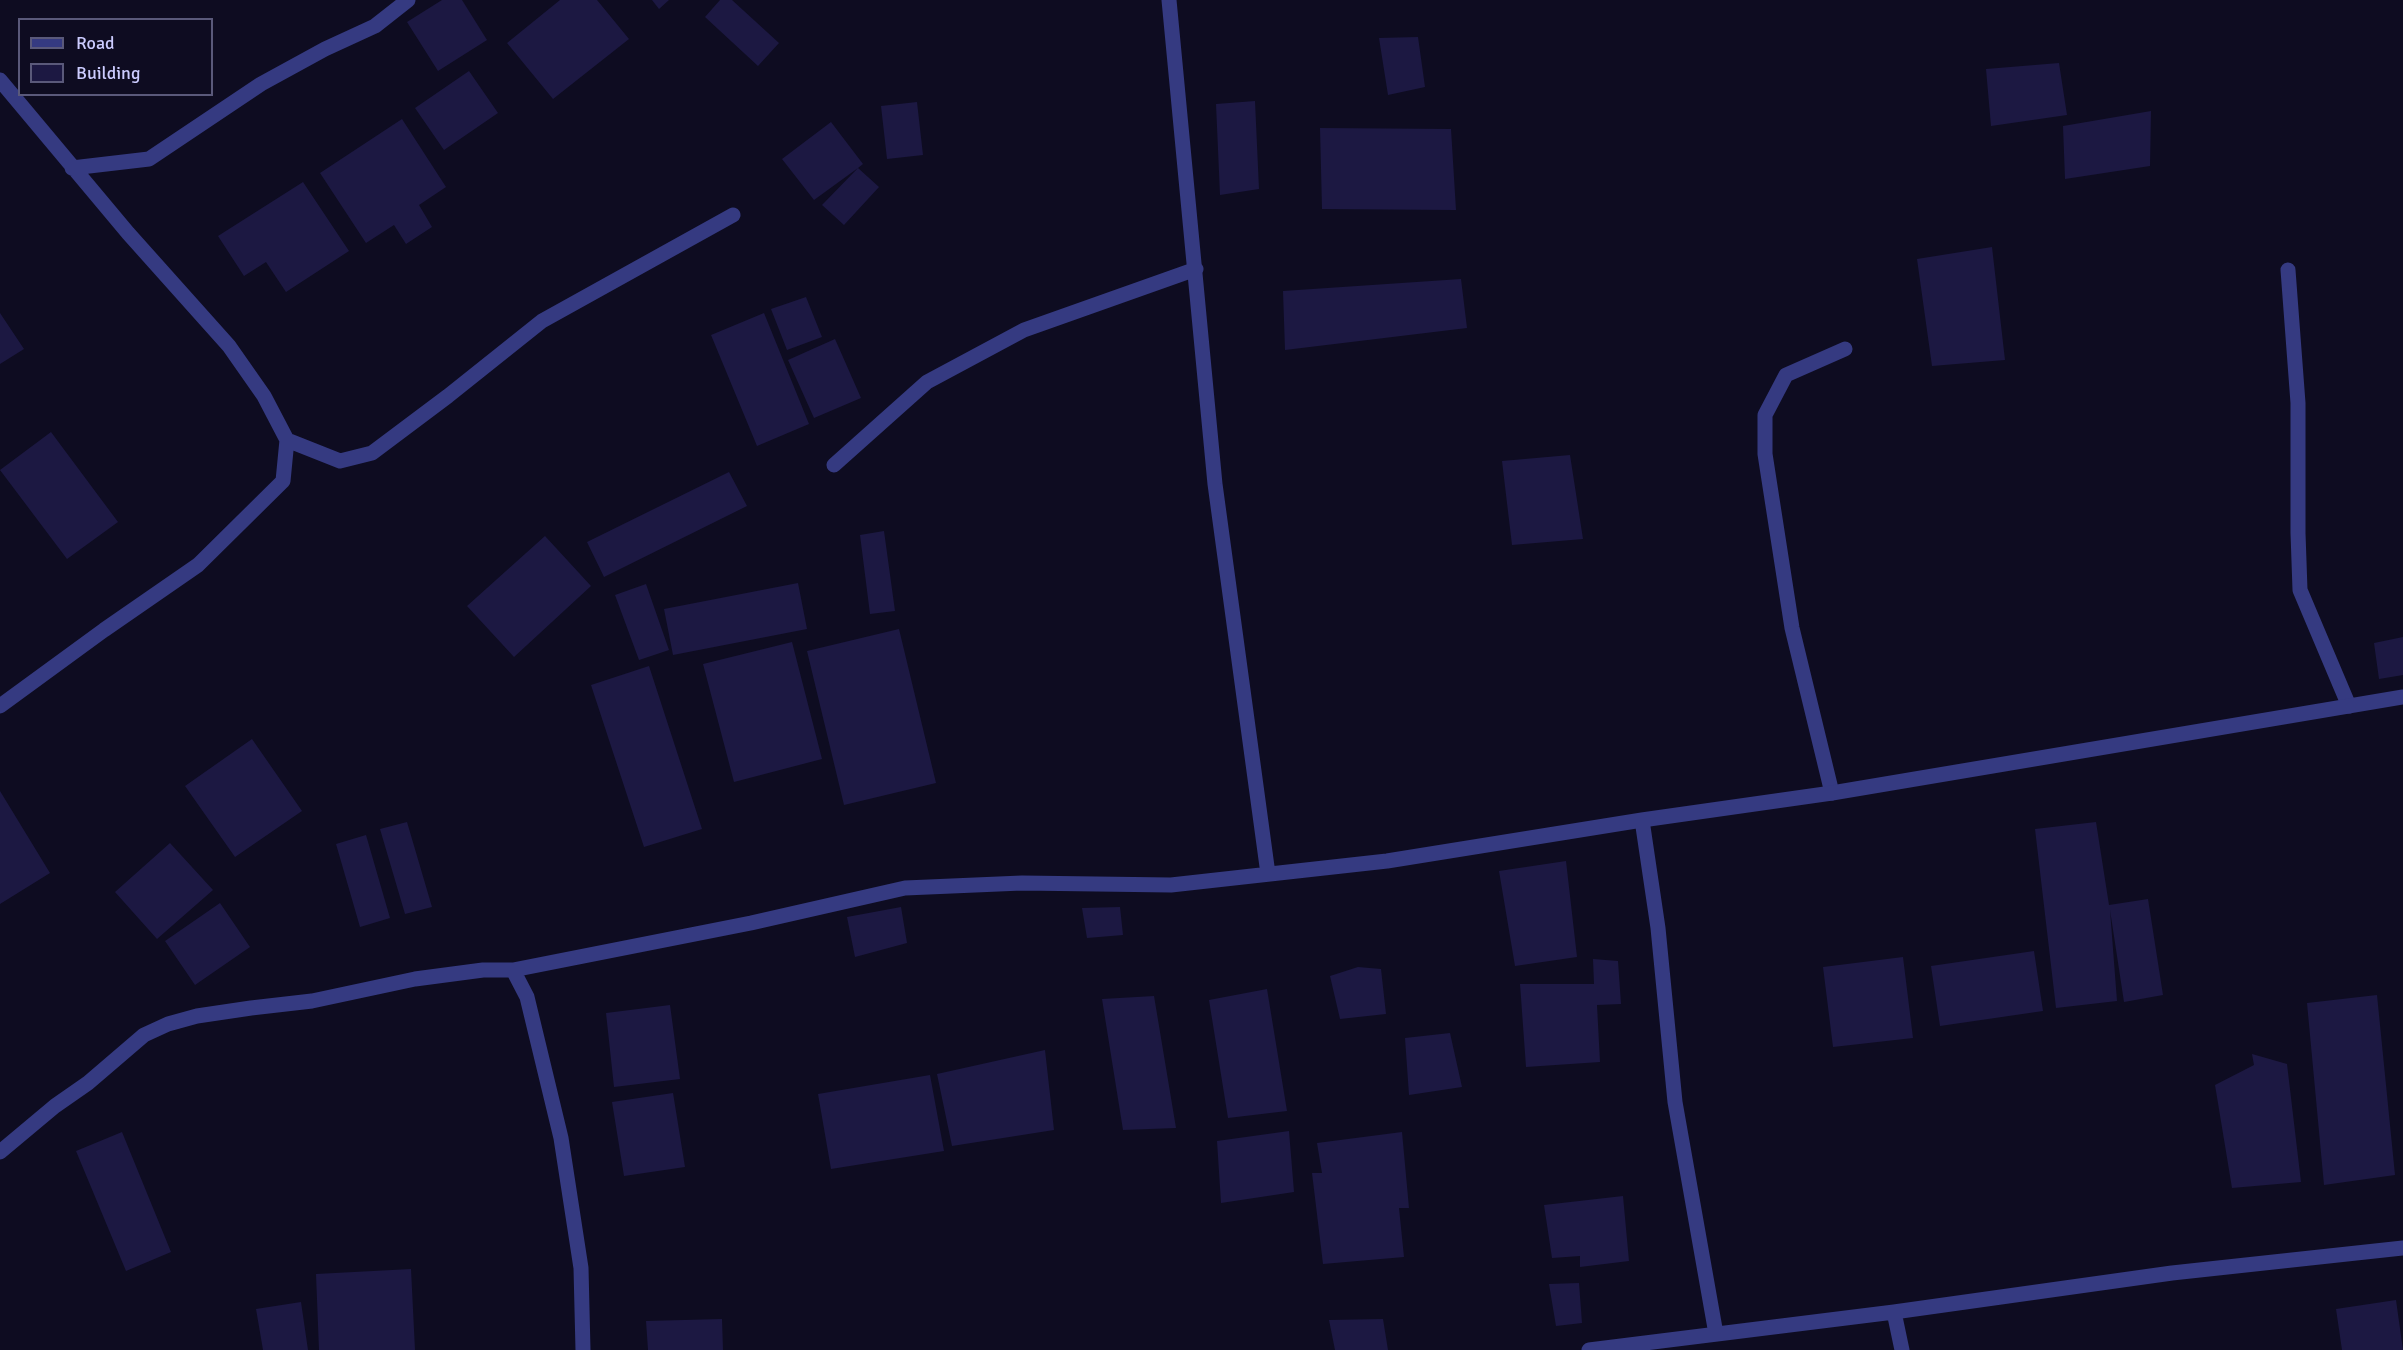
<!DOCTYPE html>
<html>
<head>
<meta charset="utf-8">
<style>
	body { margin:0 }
	#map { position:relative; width:2403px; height:1350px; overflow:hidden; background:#0e0c21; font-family:Signika,sans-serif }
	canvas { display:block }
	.legend { position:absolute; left:18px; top:18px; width:195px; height:78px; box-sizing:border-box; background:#0e0c21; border:2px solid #5a597a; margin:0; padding:8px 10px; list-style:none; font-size:18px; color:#ccf }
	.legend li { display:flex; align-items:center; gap:12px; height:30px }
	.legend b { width:30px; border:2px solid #5a597a }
</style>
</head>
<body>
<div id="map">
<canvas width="2403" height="1350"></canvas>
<ul class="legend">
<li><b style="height:8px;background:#353a81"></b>Road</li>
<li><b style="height:16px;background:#1c1842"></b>Building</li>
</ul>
</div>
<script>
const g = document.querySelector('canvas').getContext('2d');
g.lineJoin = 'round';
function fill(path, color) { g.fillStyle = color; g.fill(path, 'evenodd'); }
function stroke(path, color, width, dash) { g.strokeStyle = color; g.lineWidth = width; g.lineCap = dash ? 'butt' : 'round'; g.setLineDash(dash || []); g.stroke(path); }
const building = new Path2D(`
	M442,0h20l25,40 -49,31 -31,-49z
	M560,0h37l32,39 -76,60 -46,-56z
	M652,0h17l-10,9z
	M720,0h12l47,43 -21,23 -53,-49z
	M1418,37l7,50 -37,8 -9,-57z
	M2059,63l8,52 -76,11 -5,-57z
	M469,71l29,42 -54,37 -29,-42z
	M1255,101l4,88 -39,6 -4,-91z
	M917,102l6,53 -36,4 -6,-53z
	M2151,111l-1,55 -85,13 -2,-53z
	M402,119l44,68 -27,18 13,22 -26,17 -12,-19 -28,18 -46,-70z
	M831,122l32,42 -5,4 21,19 -35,38 -22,-20 36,-37 -44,32 -32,-41z
	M1320,128l131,1 5,81 -134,-1z
	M303,182l46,69 -63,41 -20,-30 -22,14 -26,-40z
	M1992,247l13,113 -73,6 -15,-107z
	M1461,279l6,49 -182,22 -2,-59z
	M806,297l16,40 -35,13 -16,-41z
	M0,313l24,36 -24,15z
	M764,313l45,111 -52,22 -46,-111z
	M835,339l26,59 -47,20 -26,-58z
	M51,432l67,90 -51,37 -67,-89z
	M1570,455l13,84 -71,6 -10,-84z
	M729,472l18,34 -143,71 -17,-35z
	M884,531l11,80 -25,3 -10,-79z
	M545,536l46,50 -77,71 -47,-51z
	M798,583l9,46 -134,26 -9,-46z
	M646,584l23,66 -30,10 -24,-65z
	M899,629l37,154 -92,22 -37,-154z
	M2403,637v38l-24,4 -5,-36z
	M792,642l30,117 -88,23 -31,-118z
	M649,666l53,163 -58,18 -53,-162z
	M252,739l50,72 -67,46 -50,-71z
	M0,791l50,82 -50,31z
	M407,822l25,85 -27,7 -25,-85z
	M2096,822l13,83 39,-6 15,96 -39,7 -14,-92 7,91 -61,7 -21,-179z
	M366,835l24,83 -30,9 -24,-83z
	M170,843l43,47 -56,49 -42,-47z
	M1566,861l11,96 -62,9 -16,-95z
	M220,903l30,44 -55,38 -30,-44z
	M901,907l6,36 -52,14 -8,-40z
	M1120,907l3,28 -36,3 -5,-30z
	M2034,951l9,60 -103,15 -9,-60z
	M1903,957l10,81 -80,9 -10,-80z
	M1593,959l25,2 3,43 -24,1 3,57 -74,5 -6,-83h74z
	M1358,967l23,2 5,45 -46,5 -10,-43z
	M1267,989l20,122 -59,7 -19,-118z
	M2377,995l18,180 -71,10 -17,-182z
	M1154,996l22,132 -53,2 -21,-131z
	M670,1005l10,74 -66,8 -8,-74z
	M1450,1033l12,54 -53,8 -4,-57z
	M1045,1050l9,80 -102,16 -15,-72z
	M2252,1054l35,10 14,118 -69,6 -17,-103 39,-20z
	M930,1075l14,76 -113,18 -13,-75z
	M673,1093l12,74 -61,9 -12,-74z
	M1289,1131l5,61 -73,11 -4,-62z
	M122,1132l49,120 -45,19 -50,-120z
	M1402,1132l7,76h-10l5,49 -81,7 -11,-91h10l-5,-30z
	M1623,1196l6,65 -49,6v-11l-28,2 -8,-53z
	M411,1269l4,81h-96l-3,-76z
	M1579,1283l3,40 -26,3 -7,-42z
	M2396,1300l7,50h-61l-6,-41z
	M301,1302l7,48h-45l-7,-41z
	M722,1319l1,31h-75l-2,-29z
	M1383,1319l5,31h-53l-6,-30z`);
const service = new Path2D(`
	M2288,270l10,133v130l2,57 49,116
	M1832,793l-40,-165 -27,-174v-39l21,-40 59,-26`);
const minor = new Path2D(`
	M1169,0l46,484 53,390
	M0,80l128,153 101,113 35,50 23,44 -4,41 -85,84 -94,65 -104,76
	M72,168l77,-9 112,-75 64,-35 50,-23 33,-26
	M287,440l53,21 32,-8 76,-57 94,-75 191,-106
	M834,465l93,-83 97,-52 172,-61
	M1642,820l16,108 17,174 41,232
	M513,970l14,27 34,141 20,130 2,82
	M0,1152l55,-46 33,-23 56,-48 24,-11 29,-8 54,-8 61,-7 103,-22 68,-9h30l238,-47 154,-35 117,-5 149,2 216,-24 255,-41 190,-27 571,-96
	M1894,1312l8,38
	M1589,1350l305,-38 278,-39 231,-25`);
fill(building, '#1c1842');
stroke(service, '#353a81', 15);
stroke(minor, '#353a81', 15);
</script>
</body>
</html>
